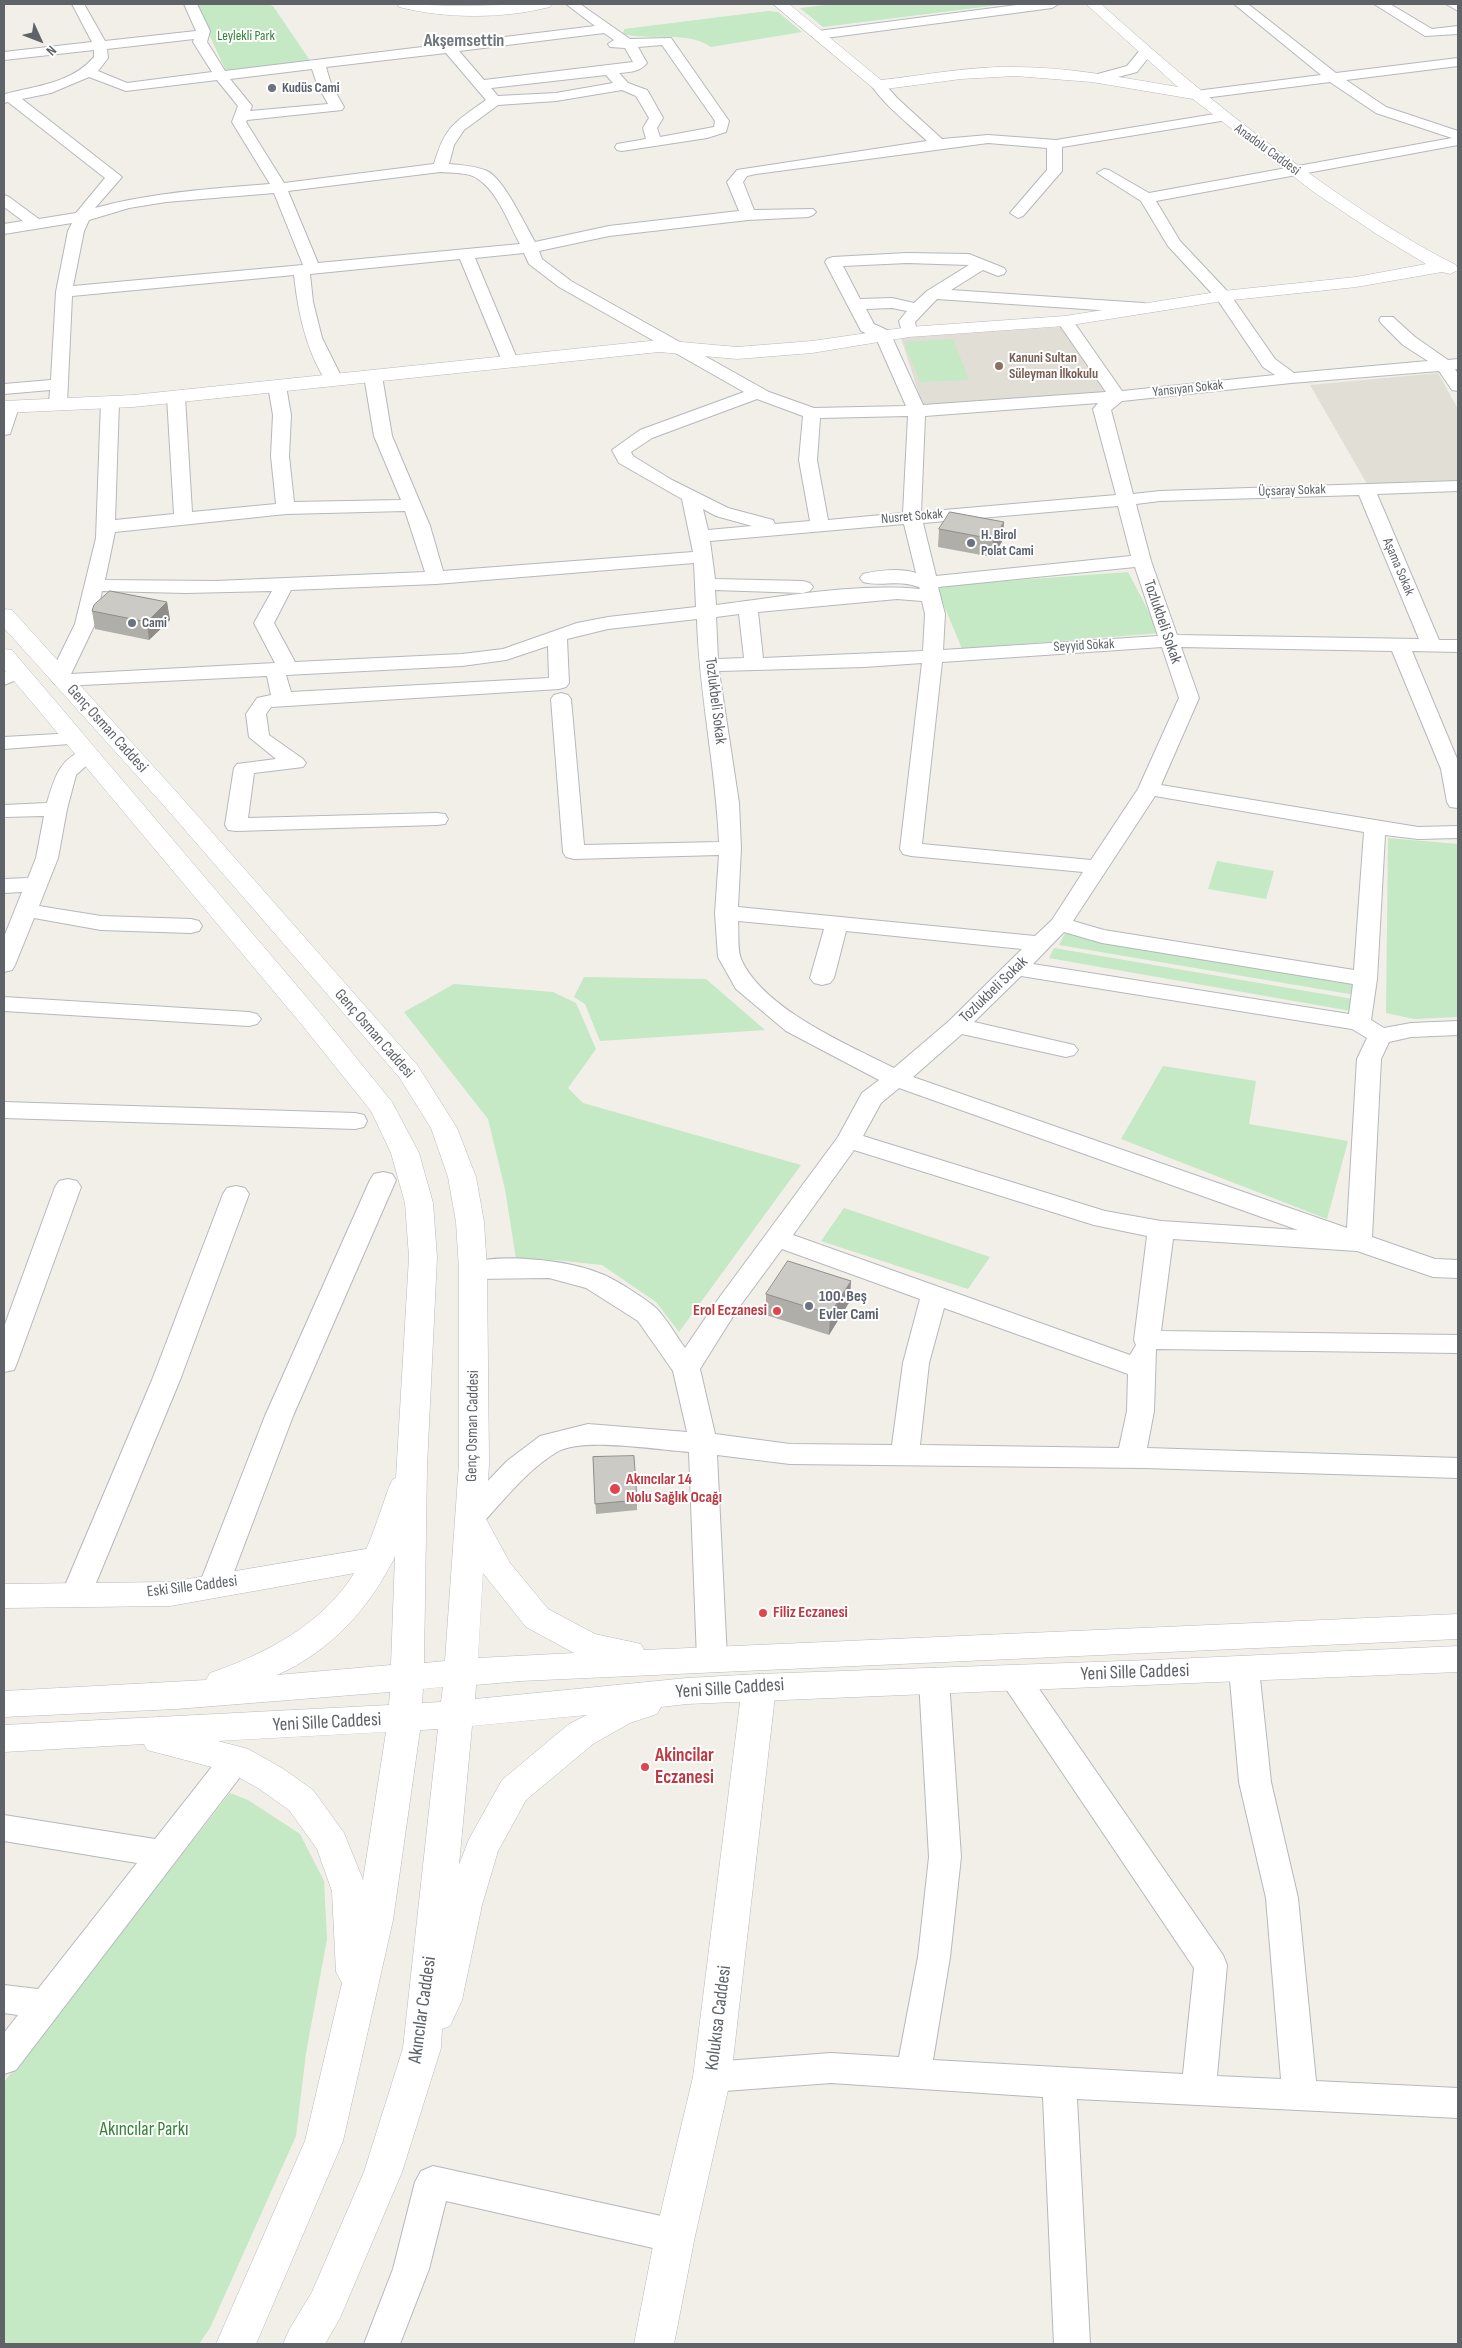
<!DOCTYPE html>
<html>
<head>
<meta charset="utf-8">
<style>
	body { margin:0 }
	#map { position:relative; width:1462px; height:2348px; overflow:hidden; background:#f1efe8; font-family:"Sofia Sans Condensed",sans-serif }
	canvas { display:block }
	.frame { position:absolute; inset:0; border:5px solid #5f6368; pointer-events:none }
	.north { position:absolute; left:15px; top:15px; width:50px; height:50px; -webkit-text-stroke:4px #fff; paint-order:stroke; rotate:133deg; font-size:14px; font-weight:700; line-height:20px; text-align:center; color:#5f6368 }
	.north::after { content:''; display:block; margin:auto; width:18px; height:22px; background:#5f6368; clip-path:polygon(50% 0,100% 100%,50% 72%,0 100%) }
</style>
</head>
<body>
<div id="map">
<canvas width="1462" height="2348"></canvas>
<div class="frame"></div>
<div class="north">N</div>
</div>
<script>
const g = document.querySelector('canvas').getContext('2d');
g.lineJoin = 'round';
function fill(path, color) { g.fillStyle = color; g.fill(path, 'evenodd'); }
function stroke(path, color, width, dash) { g.strokeStyle = color; g.lineWidth = width; g.lineCap = dash ? 'butt' : 'round'; g.setLineDash(dash || []); g.stroke(path); }
function drawText(font, color, halo, rows, align = 'center') {
  g.font = font + ' "Sofia Sans Condensed",sans-serif'; g.lineWidth = 4; g.setLineDash([]); g.textBaseline = 'middle'; g.strokeStyle = halo; g.fillStyle = color; for (const [text, x, y, turn = 0] of rows) {
    g.save(); g.translate(x, y); g.rotate((+turn || 0) * Math.PI / 180); g.textAlign = isNaN(turn) ? turn : align; if (halo) g.strokeText(text, 0, 0); g.fillText(text, 0, 0); g.restore();
  }
}
const education = new Path2D(`
	M1062,327l45,66 -184,14 -22,-69z
	M1438,373l20,36v74l-91,1 -57,-99z`);
const green = new Path2D(`
	M195,4h71l7,2 38,56 -85,9z
	M835,4h172l-184,23 -23,-19z
	M768,11l10,1 24,20 -91,15c-24,-17 -59,-6 -88,-13l1,-5z
	M953,339l16,41 -49,2 -16,-40z
	M1128,572l32,61 -198,16 -26,-63z
	M1388,838l70,6v173l-44,2 -28,-6z
	M1217,861l57,10 -8,28 -58,-10z
	M1065,933l293,49 -3,13 -296,-50z
	M1054,948l299,51 -2,12 -302,-53z
	M584,977l122,2 59,51 -165,11 -15,-37 -11,-7z
	M454,984l99,8 23,11 20,46 -28,39 15,15 218,62 -122,167 -23,-30 -54,-37 -47,-5 -39,-1 -11,-70 -17,-70 -84,-107z
	M1163,1066l93,15 -7,43 99,17 -21,78 -206,-80z
	M844,1208l146,49 -22,32 -147,-48z
	M230,1793l18,7 52,34 24,47 3,58 -21,114 -10,83 -86,192 -11,16h-195v-262z`);
const minor = new Path2D(`
	M72,4h12l21,37 91,-10 -12,-27h13l13,27 -3,11 18,29 370,-45 -29,-22h14l50,35 41,-1 58,83 -3,11 -19,6 -85,13 -5,-1 -2,-3 2,-3 29,-5 -3,-11 6,-10 -13,-22 -14,-6 -66,11 -58,4 -34,25 -10,15 -5,19c12,1 27,2 38,7 17,8 38,54 48,71l74,-16 130,-15 -12,-29 10,-12 190,-29c-19,-18 -41,-34 -56,-56l2,-3h10l14,16 45,41 46,-4 68,5 165,-27 5,1 2,3 -2,3 -5,1 -159,26v24l-39,45 -5,2 -8,-5 37,-43v-22l-59,-5 -232,31 -9,2 -4,6 11,28 59,-1 3,3 -3,3 -5,2 -60,3 -139,16 -70,15 3,8 29,22 198,111 45,16 92,-2 -30,-68 -15,-7 -2,-4 -34,-65 2,-3 6,-2 74,-4 62,1 35,14 2,3 -2,3 -6,2 -15,-6 -32,20 192,13 6,2 2,3 -2,3 -6,2 -206,-14 -22,23 2,10 -2,4h-12l-4,-15 8,-10 -15,-3 -26,1 8,15 15,7 2,4 32,70 183,-13 -49,-71 2,-3h12l51,73 153,-16 -12,-8 -46,-68 -49,-53 -27,-45 -44,-28 7,-4 5,1 40,23 303,-55 -76,-25 -46,-31 -134,17 -5,-1 -2,-3 7,-4 125,-16 -87,-71h14l88,69 122,-15v8l-112,14 40,27 72,24v14l-302,56 24,40 49,52 46,66 19,14 134,-12 -25,-16 -22,-22 -2,-3 2,-3h12l22,20 33,23 10,-1v10h-3l3,5v17l-6,-1 -13,-19 -148,12 -169,18 -11,9 22,84 27,-3 298,-10v10l-81,3 62,146h19v12l-46,-1 46,110v47l-8,-1 -3,-5 -6,-33 -49,-118 -211,-4 18,51 -38,87 257,42 40,-1v12l-40,1 -33,-4 -8,144 -6,41 13,8 27,-5 47,-2v14l-47,2 -22,5 -8,17 -9,178 63,22 23,1v18l-25,-1 -76,-26 -184,-12 -12,92 297,4v18l-302,-4 -2,62 -7,37 311,10v20l-313,-10 -355,-4 -73,-9 10,204 -4,8 -11,4 -11,-4 -4,-8 -8,-207c-31,-2 -106,-15 -132,0 -30,18 -53,48 -77,74l-10,3 -10,-3 -4,-8 4,-8 47,-49 33,-25 48,-12 99,8 -14,-61 -35,-50 -52,-33 -37,-10 -76,1 -9,-3 -4,-6 4,-6c36,-11 105,-5 140,11 12,5 42,24 52,33 11,11 20,28 29,40l34,-50 119,-161 24,-44 17,-13 -93,-49 -50,-42 -18,-32 -3,-44 4,-58 -145,4 -8,-2 -3,-5 -12,-153 3,-4 7,-2 7,2 3,4 13,146 135,-3c-3,-75 -20,-148 -22,-223l-89,10 -41,10 2,44 -3,4 -7,2 -288,18 -5,7 3,21 34,24 3,4 -3,4 -49,6 -6,45 189,-5 8,1 3,5 -3,5 -8,1 -201,6 -8,-1 -3,-5 9,-57 3,-4 39,-5 -27,-22 -3,-23 11,-16 14,-3 -4,-19 -205,10 -7,-2 -6,-7 26,-53 21,-86 5,-136 3,-4h12l3,4 -4,118 59,-6 -7,-117 3,-4h12l3,4 7,115 84,-8 -5,-48 2,-41 -5,-29 3,-4h12l3,4 5,29 -2,41 5,46 107,-2 -27,-64 -10,-60 3,-4h12l3,4 10,60 38,90 13,45 250,-19 -11,-53 -63,-36 -7,-13 28,-20 104,-38 -185,-105 -30,-23 -5,-11 -49,5 43,103 -2,4h-12l-2,-4 -42,-102 -150,15 3,28 9,36 21,42 -3,4h-12c-22,-32 -30,-72 -34,-109l-222,21 -5,107 -3,4h-12l-3,-4 1,-13 -46,4v-10l47,-4 5,-88 12,-61 4,-8 -68,11v-10l19,-3 -19,-14v-12l5,2 30,22 37,-6 29,-35 -97,-76 -4,1 1,-9c31,-8 67,-11 89,-37v-7l-90,10v-8l88,-10zM604,33l10,7 -6,4 2,3 15,1 8,14 -149,18 -25,-29zM194,39l-1,3 19,30 -85,11 -29,-12 10,-13 -1,-9zM662,45l53,76 -1,6 -54,10 -3,-9 6,-10 -14,-25 -2,-3 -19,-7 -9,-10c11,-1 21,-1 28,-10l-9,-16zM446,53l40,47c-31,22 -41,26 -52,64l-150,19 -38,-61 1,-2 95,-10 2,-3 -13,-23 -5,-17zM312,69l5,15 11,20 -78,7 2,-5 -22,-27zM606,75l7,8 -57,10 -58,3 -7,-8zM89,77l37,14 91,-11 21,26 -6,16 38,62c-59,5 -117,8 -175,24l27,-31 -100,-78 29,-6zM440,172c11,1 29,0 38,7 20,13 31,45 42,65l-202,19 -30,-72zM274,193l29,72 -230,21 11,-55 5,-11 40,-12 37,-6zM907,263l62,2 -42,26 -13,12 -22,-5 -32,1 -17,-33zM757,399l46,17 -4,44 11,61 -35,3 -2,-4 -45,-12 -56,-28 -39,-24 -2,-4 21,-14zM1098,403l-5,6 23,86 -195,17 4,-96zM908,416l-5,97 -75,7 -11,-60 3,-42zM1359,495l60,144 -242,-4 -26,-74 -15,-57 24,-3zM1118,506l13,50 -195,20 -13,-53zM703,509l13,7 36,10 -44,4zM405,511l20,61 -209,9 -111,-1 10,-48 171,-18zM904,524l12,49c-15,-5 -37,-3 -53,1l-3,4 3,4c20,5 34,-3 56,5l1,2c-67,-6 -138,8 -204,16l-1,-15 88,3 7,-2 3,-4 -3,-4 -7,-2 -88,-2 -5,-38zM694,563l2,44 -88,10 -31,6 -74,26 -41,5 -167,8 -21,-39 17,-33 145,-6zM1135,567l23,69 -215,14 2,-36 -7,-27zM102,591l84,2 86,-2 -18,32 21,40 -204,11 24,-50zM897,599l25,2 3,13 -2,37 -160,7 -5,-46zM739,614l5,44 -26,1 -2,-42zM548,646l1,32 -258,14 -5,-17 176,-9 44,-6zM1162,647l17,51 -41,91 -47,71 -169,-16 20,-182zM922,663l-22,186 3,5 8,2 172,16 -31,48 -17,16 -297,-29 3,-59 -2,-45 -20,-132 145,-4zM1155,796l209,36 -10,138 -250,-40 -31,-9zM738,921l86,8 -14,49 4,5 8,2 8,-2 4,-5 12,-47 176,18 -73,72 -55,47c-47,-24 -131,-59 -153,-109 -4,-11 -2,-27 -3,-38zM1064,932l38,11 251,41 -4,30 -316,-50zM1021,976l331,53 15,9 -10,21 -10,169 -434,-151 49,-43 104,23 8,-2 4,-5 -4,-5 -100,-23zM899,1088l399,142 -137,-9 -56,-10 -242,-75 18,-33zM854,1150l240,75 53,11 -13,104 2,5 -6,10 -337,-120zM782,1249l138,50 -17,64 -11,82 -102,-1 -75,-10 -15,-65 37,-59zM944,1308l184,66 -1,37 -8,37 -199,-3 9,-82z
	M1024,4h35l-7,4 -234,31 -7,-4 7,-4z
	M1374,4h16l42,25 26,-3v8l-33,2z
	M1446,4h12v7z
	M1145,49l7,4 -15,19 -38,10 -7,-4 2,-3 33,-9 13,-16z
	M10,402l6,1 3,4 -9,27 -6,1v-31z
	M19,666l7,2 3,4 -3,4 -22,9v-13z
	M75,733l7,2 3,4 -3,4 -78,6v-12z
	M88,749l7,2 3,4 -22,20 -9,34 -9,49 -19,48 62,10 90,3 8,2 3,5 -3,5 -8,2 -90,-3 -67,-12 -19,47 -3,5 -8,2v-35l18,-45 -18,1v-14l24,-1 8,-20 8,-42 -40,1v-12l43,-2c7,-24 13,-47 41,-54z
	M4,997l245,15 8,2 4,5 -4,5 -8,2 -245,-15z
	M4,1102l351,11 9,2 3,6 -3,6 -9,2 -351,-11z
	M383,1172l9,2 4,6 -103,236 -64,169 -5,8 -10,3 -10,-3 -5,-8 66,-169 105,-236 4,-6z
	M68,1179l9,2 4,6 -64,176 -3,7 -10,2v-45l51,-140 4,-6z
	M236,1186l9,2 4,6 -69,186 -89,215 -5,8 -10,3 -10,-3 -5,-8 91,-215 71,-186 4,-6z
	M1244,1657l11,4 4,8 12,113 27,116 18,183 142,7v30l-381,-19 13,245h-36l-11,-247 -212,-14 -119,9 -12,-4 -5,-11 5,-11 12,-4 119,-9 68,4 19,-100 11,-100 -10,-177 4,-8 11,-4 11,4 4,8 12,177 -11,100 -17,103 250,14 11,-106 -190,-282 -4,-8 4,-8 11,-4 11,4 197,285 4,10 -10,111 64,3 -15,-181 -27,-116 -10,-113 4,-8z
	M236,1747l11,3 4,9 -4,9 -231,302 -12,4v-41l14,-18 -14,-2v-28l34,4 99,-126 -133,-22v-26l151,24 70,-89z
	M433,2166l242,53 13,5 5,12 -5,12 -13,5 -229,-52 -17,68 -29,75h-36l29,-75 22,-87 6,-11z`);
const tertiary = new Path2D(`
	M397,4l60,2 95,-2 -2,3c-48,12 -104,12 -151,0z
	M773,4h16l92,76c45,-5 89,-14 134,-13 55,0 109,11 163,20l-92,-83h15c70,63 142,123 219,177 44,31 88,60 136,84l2,5 -8,4 -8,-2 -86,15 -133,14 -158,25 -156,11 -97,16 -75,6 -78,-7 -526,55 -129,6v-12l129,-6 526,-55 78,7 75,-6 97,-14 156,-11 158,-25 133,-14 70,-13 -48,-29 -63,-42 -122,-94 -101,-17 -77,-6 -54,3 -83,11 -5,-2z
	M378,1547l11,4 5,8 -5,8 -219,39 -166,2v-24l166,-2z
	M759,1674l12,4 5,9 -45,390 -36,159 -21,108h-40l21,-108 38,-159 49,-390 5,-9z`);
const secondary = new Path2D(`
	M4,609l8,1 170,188 236,268 39,62 19,49 8,45 3,48 2,193 -3,56 24,44 38,46 47,25 46,10 3,6 814,-36v25l-938,42 -44,4 -1,14 212,-21 72,-4 392,-14 307,-14v26l-771,32 -26,3 -4,7 -27,9 -37,21 -67,56 -28,51 -16,54 -20,95 -12,26 -8,3 -1,19 -39,124 -62,146 -15,26h-42l6,-14 23,-38 52,-120 39,-124 35,-319 -18,1 -27,190 -50,221 -87,203h-40l89,-203 37,-158 -6,-11 -4,-81 -15,-42 -28,-39 -31,-22 -31,-17 -80,-21 -3,-6 -140,8v-27l385,-20 1,-13 -214,17 -172,8v-26l202,-11 4,-7c56,-19 113,-49 145,-101 15,-26 24,-57 34,-85l4,-8 3,-1 13,-221 -4,-54 -14,-50 -20,-42 -69,-86 -298,-356v-20l8,1 308,363 72,89 27,51 14,50 4,54 -10,209 -3,197 21,-2 14,-198v-193l-3,-48 -8,-45 -17,-49 -32,-51 -233,-269 -162,-180zM395,1556l-4,109 -114,10c54,-24 93,-67 118,-119zM483,1573l43,54 48,26 -96,5zM443,1687l-2,15 -19,1 1,-14zM587,1715l-18,9 -67,56 -33,59 -10,26 13,-139zM386,1732l-23,148 -19,-47 -31,-43 -31,-22 -34,-19 -30,-8z`);
const wall = new Path2D(`
	M939,529l64,11 -11,17 -54,-10z
	M167,602l3,18 -21,20 -54,-11 -3,-18z
	M766,1294l84,7 -21,34 -63,-20z
	M593,1457l44,43v10l-41,4z`);
const shadedWall = new Path2D(`
	M1004,522l-1,18 -11,17 1,-18z
	M167,602l3,18 -21,20 -2,-18z
	M851,1281l-1,20 -21,34 1,-21z`);
const building = new Path2D(`
	M950,512l54,10 -11,17 -54,-10z
	M110,591l57,11 -20,20 -55,-11 2,-6z
	M788,1261l63,20 -21,33 -64,-20z
	M634,1456l3,44 -42,4 -2,-47z`);
const markers = [
	[272,88,5,"#6b7280"],
	[999,366,5,"#8d6e63"],
	[971,543,5,"#6b7280"],
	[132,623,5,"#6b7280"],
	[809,1306,5,"#6b7280"],
	[777,1311,5,"#e0444e"],
	[615,1489,6,"#e0444e"],
	[763,1613,5,"#e0444e"],
	[645,1767,5,"#e0444e"]
];
const farParknames = [
	["Leylekli Park",246,36]
];
const farWorshipnames = [
	["Kudüs Cami",282,88],
	["H. Birol",981,535],
	["Polat Cami",981,551],
	["Cami",142,623]
];
const farStreetnames = [
	["Anadolu Caddesi",1267,150,36],
	["Yansıyan Sokak",1188,389,-6],
	["Üçsaray Sokak",1292,491,-2],
	["Nusret Sokak",912,517,-5],
	["Aşama Sokak",1398,567,67],
	["Seyyid Sokak",1084,646,-3]
];
const farEducationnames = [
	["Kanuni Sultan",1009,358],
	["Süleyman İlkokulu",1009,374]
];
const streetNames = [
	["Tozlukbeli Sokak",1162,622,71],
	["Tozlukbeli Sokak",715,701,83],
	["Genç Osman Caddesi",107,729,48],
	["Tozlukbeli Sokak",994,990,-44],
	["Genç Osman Caddesi",374,1034,49],
	["Genç Osman Caddesi",473,1426,-89],
	["Eski Sille Caddesi",192,1587,-7]
];
const worshipNames = [
	["100. Beş",819,1297],
	["Evler Cami",819,1315]
];
const healthNames = [
	["Erol Eczanesi",767,1311,"right"],
	["Akıncılar 14",626,1480],
	["Nolu Sağlık Ocağı",626,1498],
	["Filiz Eczanesi",773,1613]
];
const farDistrictnames = [
	["Akşemsettin",464,41]
];
const nearStreetnames = [
	["Yeni Sille Caddesi",1135,1673,-2],
	["Yeni Sille Caddesi",730,1689,-4],
	["Yeni Sille Caddesi",327,1723,-3],
	["Akıncılar Caddesi",423,2010,-82],
	["Kolukısa Caddesi",719,2018,-83]
];
const nearHealthnames = [
	["Akincilar",655,1756],
	["Eczanesi",655,1778]
];
const nearParknames = [
	["Akıncılar Parkı",144,2130]
];
fill(education, '#e1ded6');
fill(green, '#c5e8c5');
stroke(minor, '#b5b8bc', 2);
stroke(tertiary, '#b5b8bc', 1);
stroke(secondary, '#b6babf', 1);
fill(minor, '#fff');
fill(tertiary, '#fff');
fill(secondary, '#fff');
fill(wall, '#afaea9');
fill(shadedWall, '#8f8d8a');
fill(building, '#cccac5');
stroke(building, '#8f8d8a', 1);
for (const [x, y, r, color] of markers) { const dot = new Path2D(); dot.arc(x, y, r, 0, 2 * Math.PI); g.fillStyle = color; g.fill(dot); stroke(dot, '#fff', 2); }
drawText('14px', '#348238', '#fff', farParknames);
drawText('bold 14px', '#5b616d', '#fff', farWorshipnames, 'left');
drawText('14px', '#5f6368', '#fff', farStreetnames);
drawText('bold 14px', '#785e54', '#fff', farEducationnames, 'left');
drawText('16px', '#5f6368', '#fff', streetNames);
drawText('bold 16px', '#5b616d', '#fff', worshipNames, 'left');
drawText('bold 16px', '#be3a42', '#fff', healthNames, 'left');
drawText('bold 18px', '#70757a', '#fff', farDistrictnames);
drawText('19px', '#5f6368', '#fff', nearStreetnames);
drawText('bold 19px', '#be3a42', '#fff', nearHealthnames, 'left');
drawText('19px', '#348238', '#fff', nearParknames);
</script>
</body>
</html>
